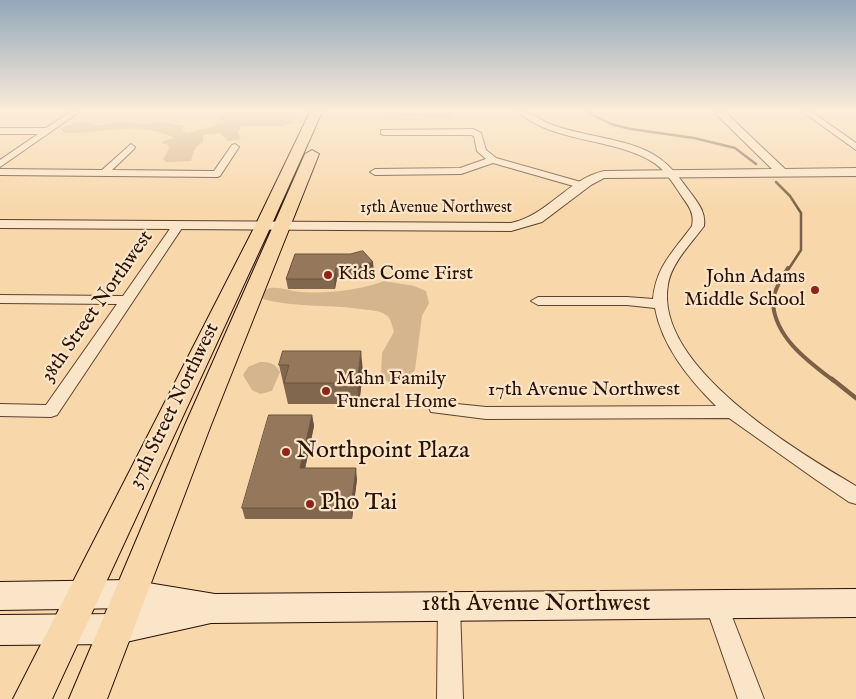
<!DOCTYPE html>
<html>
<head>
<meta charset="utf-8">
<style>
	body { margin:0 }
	canvas { display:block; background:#f8d7aa }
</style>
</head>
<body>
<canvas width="856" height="699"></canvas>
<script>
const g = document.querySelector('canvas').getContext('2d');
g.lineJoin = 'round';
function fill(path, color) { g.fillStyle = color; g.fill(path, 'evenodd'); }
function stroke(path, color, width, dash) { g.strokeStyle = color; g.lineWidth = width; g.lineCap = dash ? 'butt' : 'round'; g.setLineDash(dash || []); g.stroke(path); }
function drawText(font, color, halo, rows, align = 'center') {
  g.font = font + ' "IM FELL English",serif'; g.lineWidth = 4.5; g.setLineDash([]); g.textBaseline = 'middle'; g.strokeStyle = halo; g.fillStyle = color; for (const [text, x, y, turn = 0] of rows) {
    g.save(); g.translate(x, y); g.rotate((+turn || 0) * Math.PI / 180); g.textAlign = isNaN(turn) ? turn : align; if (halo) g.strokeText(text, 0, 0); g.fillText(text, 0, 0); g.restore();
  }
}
const green = new Path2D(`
	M225,112h73l-6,11 -10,3h-42l1,1 -3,6 3,5 -3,2 -10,1 -8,-8 -17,2v7c-9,5 -10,10 -12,19l-25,1 -3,-3 6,-10 -1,-4 -6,-2 2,-2 10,-3c-34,-18 -73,-4 -109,-5l-5,-5 19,-6h9l10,3 21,-3 26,2 14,-2 25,4 -2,5 5,2 27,-7z
	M386,112l41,2 23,-2 2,4 -3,2 -12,1 -16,-3 -41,1 -1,-2z
	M384,281l30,5 12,5 3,12 -7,13 -7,54 -11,12 -14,1 -9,-6 1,-24 12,-21c-2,-6 -3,-14 -8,-17 -7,-5 -18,-5 -26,-6 -33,-5 -68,-1 -100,-11l1,-3c2,-2 3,-4 6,-6 10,-4 24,3 35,3 26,2 58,-2 82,-11z
	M260,362c10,0 15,1 20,10l-8,19 -12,3 -8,-4 -9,-15 5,-8z`);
const streamFar2 = new Path2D(`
	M587,112l24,12 20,5 63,9 41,10 21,16
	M776,182l14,14 11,17v37l-13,20`);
const streamFar1 = new Path2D(`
	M788,268c-6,9 -15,24 -15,35 2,35 36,59 61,78`);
const stream = new Path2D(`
	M832,379l24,19`);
const minor = new Path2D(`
	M70,112h9l-79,55v-7l38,-26h-38v-6h46z
	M519,112c13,-1 20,8 31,12 32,13 81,14 109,34 13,9 22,22 31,34 8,11 16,20 14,34 -13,18 -32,36 -36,58 -15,82 129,167 188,202v18l-7,-2 -34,-23 -86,-61 -243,1 -55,-7 -2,-4 2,-4 6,-2 49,5 230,-1c-27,-27 -54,-60 -61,-98l-28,-3h-89l-7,-4 7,-4h89l26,2c3,-33 21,-48 39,-73 3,-13 -4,-21 -11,-31 -8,-12 -17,-27 -30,-34 -38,-23 -101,-19 -132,-49z
	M803,112h9l44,31v7z
	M473,129l8,4 5,17 10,8 92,26 1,2 -5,3 -91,-26 -32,11 -86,1 -5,-3 5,-3 85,-1 26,-9 -9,-8 -3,-15 -3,-1h-87l-3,-1v-4z
	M131,144l4,3 -1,2 -22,21 102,1 18,-26 3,-1 4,3 -19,29 -3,1 -217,-2v-6l102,1z
	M178,222l6,3 -127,190 -6,2 -51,-1v-12l46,1 71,-101 -117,-1v-8l123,1 51,-73z
	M716,593l8,3 40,103h-26l-33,-95 3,-8z
	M449,594l8,3 3,8 3,94h-26l1,-94 3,-8z`);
const tertiary = new Path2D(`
	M714,112h11l60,57 71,-1v8l-252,2 -13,7 -49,37 -31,9 -511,-3v-8l511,3c37,-8 57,-44 93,-52l168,-2z`);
const secondary = new Path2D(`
	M130,580l85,14 641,-5v28l-645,6 -94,21 -117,1v-30l117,-1 21,-5 -8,-1 -130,2v-28z`);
const primary = new Path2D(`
	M310,112h12l-51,114 -219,473h-39l242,-473z
	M312,150l7,4 -108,271 -104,274h-38l116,-274 120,-271z`);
const wall = new Path2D(`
	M295,254l79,18 -20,6h-17l-2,11h-47l-2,-10z
	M283,351l80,21 -4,32h-71l-9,-39z
	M312,415l2,11 -9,42 52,11 -5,40h-107l-3,-11z`);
const shadedWall = new Path2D(`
	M373,262l1,10 -20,6 -1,-10z
	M336,268l1,10 -2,11 -1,-10z
	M361,351l2,21 -4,32 -2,-21z
	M312,415l2,11 -11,53 -3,-11z
	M356,468l1,11 -5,40 -1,-11z`);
const building = new Path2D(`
	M363,251l10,11 -20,6h-17l-2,11h-48l9,-25h55z
	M283,351h78l-4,32h-73l5,-18h-10z
	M269,415h43l-12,53h56l-5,40h-109z`);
const markers = [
	[328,275,5,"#8f2418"],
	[815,290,5,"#8f2418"],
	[326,391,5,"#8f2418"],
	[286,452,5,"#8f2418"],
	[310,504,5,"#8f2418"]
];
const farStreetnames = [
	["15th Avenue Northwest",436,209]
];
const poiNames = [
	["Kids Come First",338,275],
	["John Adams",805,278,"right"],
	["Middle School",805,301,"right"],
	["Mahn Family",336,380],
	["Funeral Home",336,403]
];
const streetNames = [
	["38th Street Northwest",98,307,-55],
	["17th Avenue Northwest",584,391],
	["37th Street Northwest",175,406,-64]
];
const nearPoinames = [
	["Northpoint Plaza",296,452],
	["Pho Tai",320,504]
];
const nearStreetnames = [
	["18th Avenue Northwest",536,605]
];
fill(green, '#d5b58e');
stroke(streamFar2, '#7b6047', 2.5);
stroke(streamFar1, '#7b6047', 4);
stroke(stream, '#7b6047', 4.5);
stroke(minor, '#5d422f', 2);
stroke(tertiary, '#5d422f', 2);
stroke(secondary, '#291106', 2);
stroke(primary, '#291106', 2);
fill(minor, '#fae5c8');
fill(tertiary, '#fae5c8');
fill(secondary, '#fae5c8');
fill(primary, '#f8d7aa');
fill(wall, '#80674e');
fill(shadedWall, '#685440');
fill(building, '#95785b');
stroke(building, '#685440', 1);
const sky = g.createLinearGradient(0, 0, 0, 210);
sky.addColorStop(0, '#92a7b9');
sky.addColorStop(0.53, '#fcedd9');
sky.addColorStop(1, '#fcedd900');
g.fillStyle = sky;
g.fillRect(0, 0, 856, 210);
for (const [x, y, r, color] of markers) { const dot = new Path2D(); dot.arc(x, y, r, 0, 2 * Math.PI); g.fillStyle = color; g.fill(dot); stroke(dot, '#fae5c8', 2); }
drawText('16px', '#291106', '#fae5c8', farStreetnames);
drawText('20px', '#291106', '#fae5c8', poiNames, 'left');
drawText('20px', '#291106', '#fae5c8', streetNames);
drawText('24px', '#291106', '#fae5c8', nearPoinames, 'left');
drawText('24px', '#291106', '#fae5c8', nearStreetnames);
</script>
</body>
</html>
